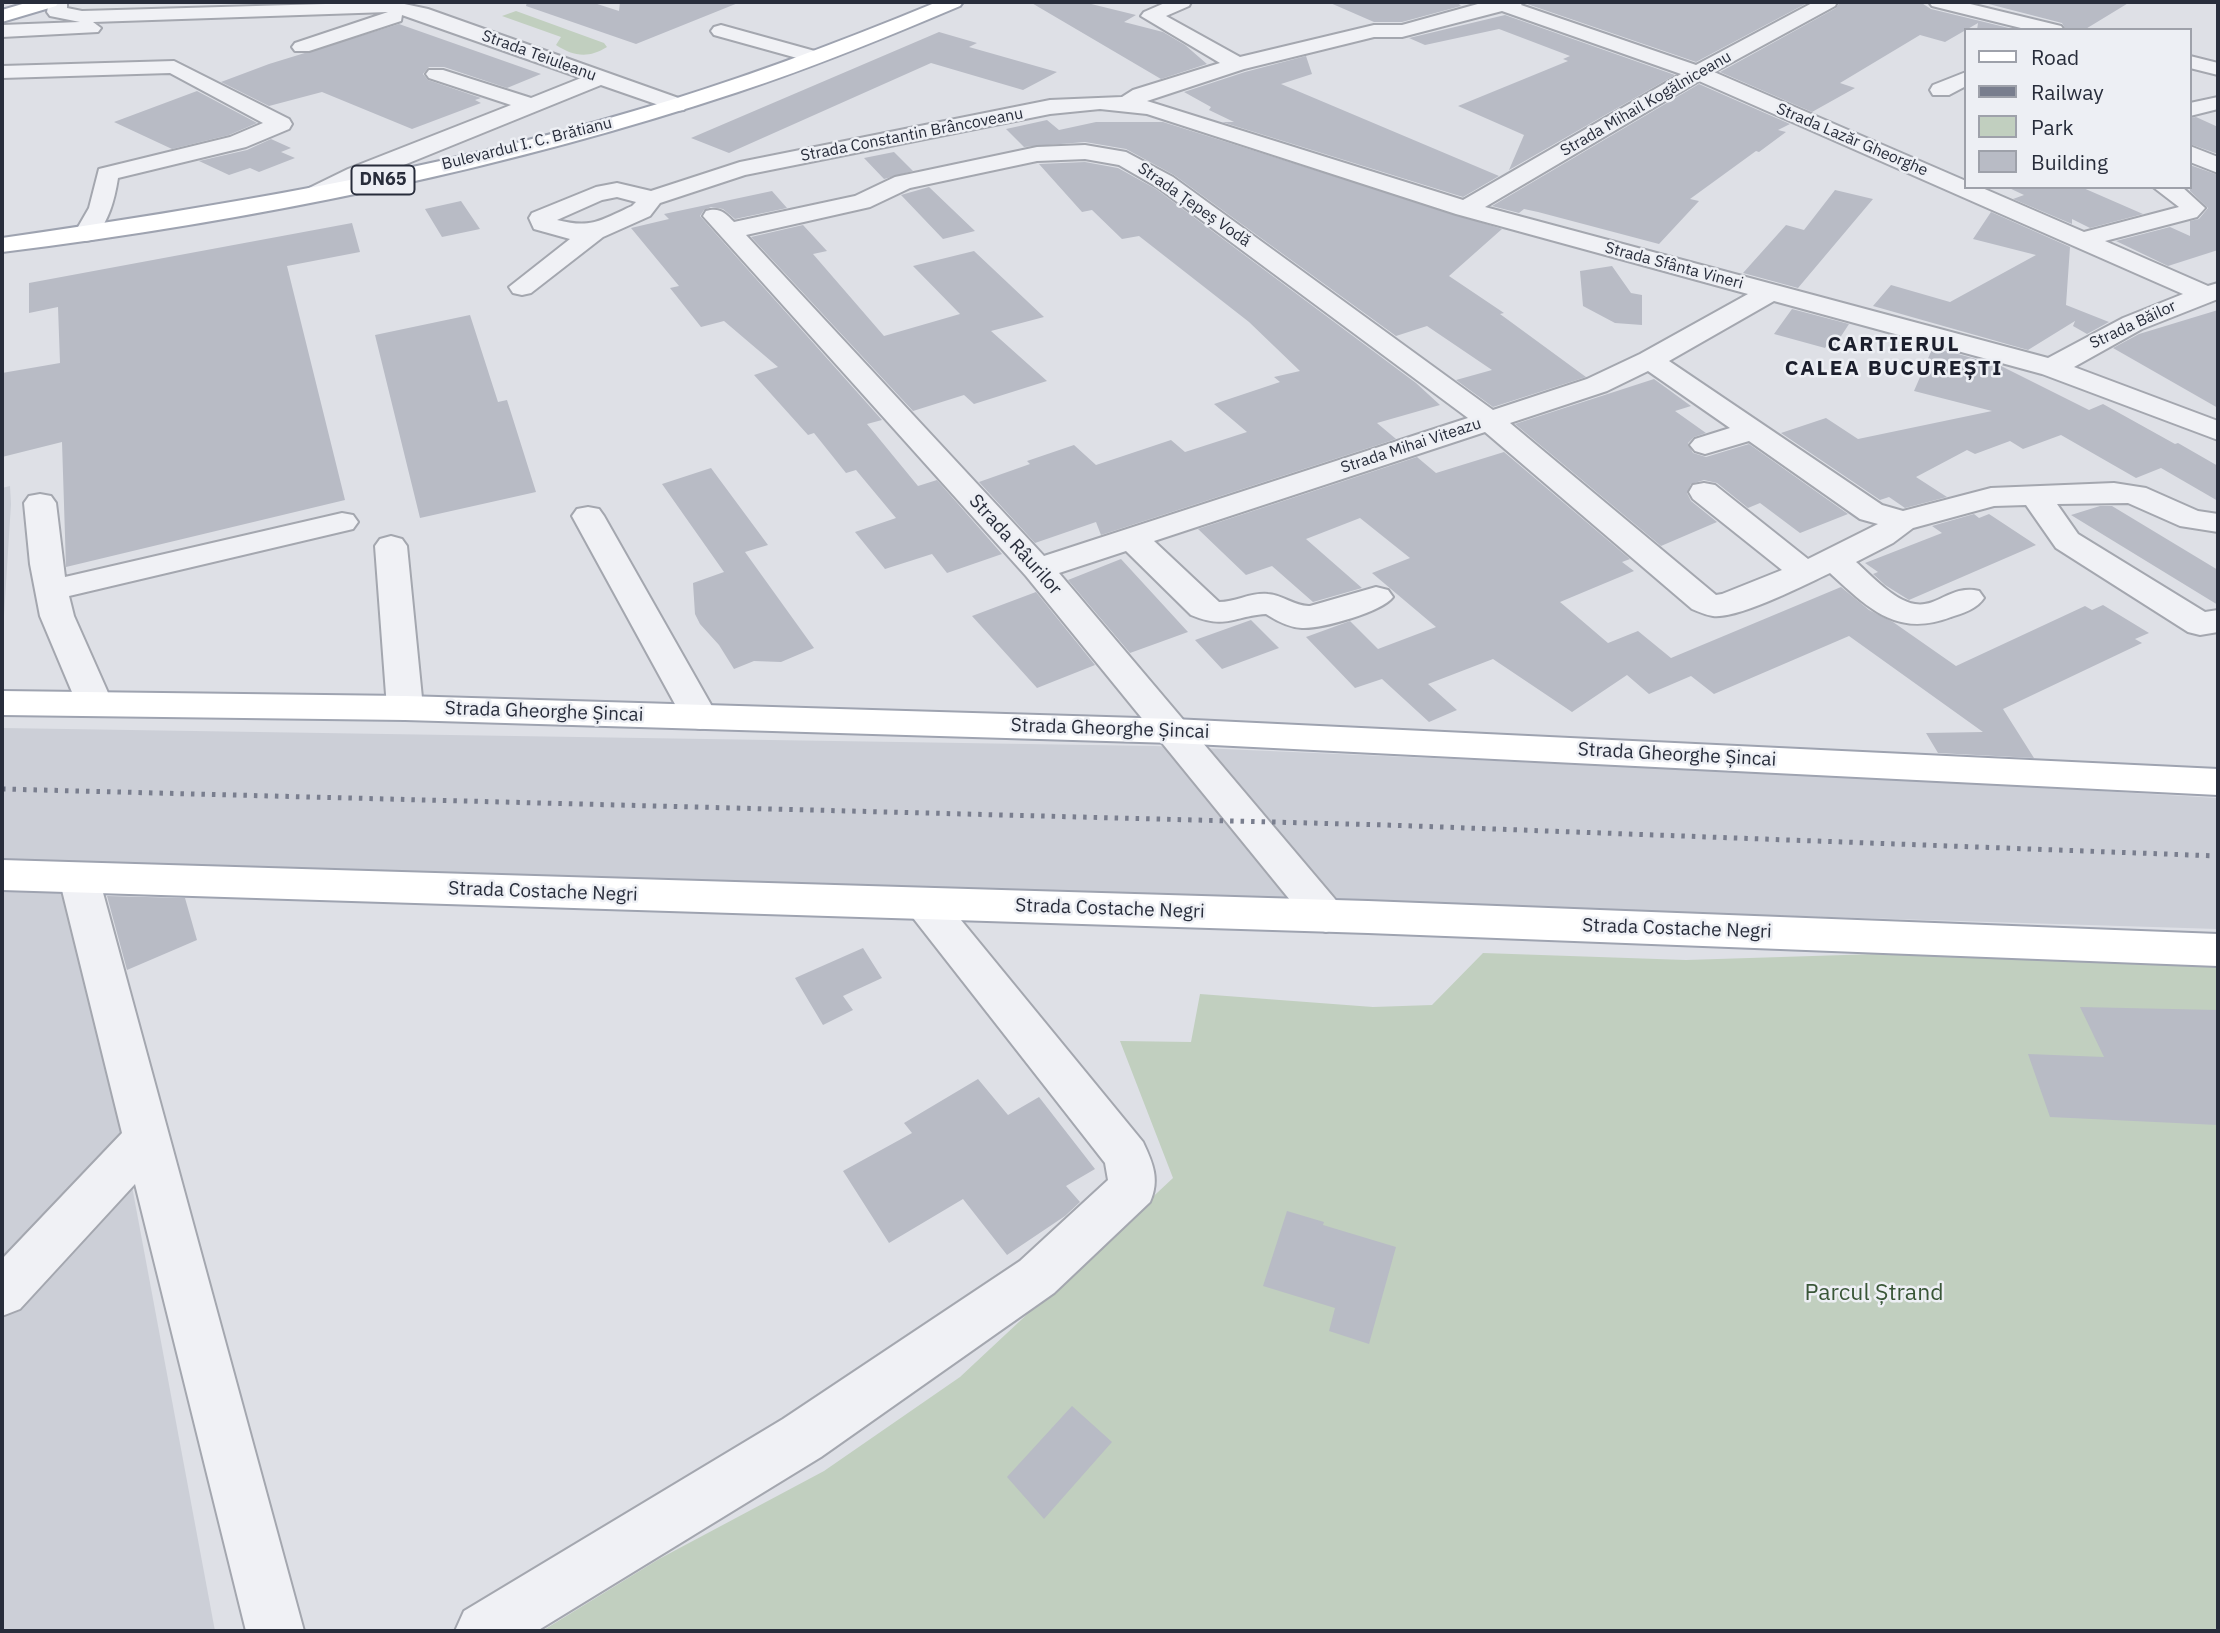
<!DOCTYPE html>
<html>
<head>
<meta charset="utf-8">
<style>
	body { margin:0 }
	#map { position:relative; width:2220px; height:1633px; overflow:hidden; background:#dee0e6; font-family:"IBM Plex Sans",sans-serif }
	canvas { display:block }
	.frame { position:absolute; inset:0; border:4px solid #282d3b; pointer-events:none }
	.legend { position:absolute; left:1964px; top:28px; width:228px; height:161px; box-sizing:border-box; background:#edeff4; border:2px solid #9ea1aa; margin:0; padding:9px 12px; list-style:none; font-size:21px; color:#282d3b }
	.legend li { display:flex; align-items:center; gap:14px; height:35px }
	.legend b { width:35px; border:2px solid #9ea1aa }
</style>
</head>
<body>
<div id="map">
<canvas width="2220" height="1633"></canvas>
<div class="frame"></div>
<ul class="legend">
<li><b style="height:9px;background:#fff"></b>Road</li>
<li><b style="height:9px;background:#797e8e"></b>Railway</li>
<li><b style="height:19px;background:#c1cfbf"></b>Park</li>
<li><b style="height:19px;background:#b8bbc5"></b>Building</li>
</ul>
</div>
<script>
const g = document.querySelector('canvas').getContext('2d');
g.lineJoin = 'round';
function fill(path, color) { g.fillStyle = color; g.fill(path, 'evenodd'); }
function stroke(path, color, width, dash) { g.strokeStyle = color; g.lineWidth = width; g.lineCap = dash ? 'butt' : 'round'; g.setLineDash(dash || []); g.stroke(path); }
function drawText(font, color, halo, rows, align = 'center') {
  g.font = font + ' "IBM Plex Sans",sans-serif'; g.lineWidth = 5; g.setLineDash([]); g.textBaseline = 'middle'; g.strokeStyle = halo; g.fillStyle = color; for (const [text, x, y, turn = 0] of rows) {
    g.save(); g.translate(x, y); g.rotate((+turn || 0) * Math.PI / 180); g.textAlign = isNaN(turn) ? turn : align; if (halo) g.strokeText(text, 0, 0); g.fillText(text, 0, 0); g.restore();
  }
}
const built = new Path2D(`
	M10,486l1,18 -9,144v-160z
	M2,728l1153,18 710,31 353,21v131l-2142,-66 13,93 126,675h-213z`);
const green = new Path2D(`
	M516,11l88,32 3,4c-19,12 -34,9 -51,-2l5,-8 -59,-21z
	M1483,953l203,7 222,-7 310,13v665h-1676l117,-72 165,-88 136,-94 213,-199 -53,-137 71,1 9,-48 173,13 59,-2z`);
const building = new Path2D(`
	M527,2h64l28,9 1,-9 118,1 -102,41 -110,-38z
	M1030,2h53l53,13 -12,7 39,10 22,13 22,19 -46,15z
	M1328,2h129l4,4 -59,16h-28z
	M1532,2h277l-113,60 -169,-58z
	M1840,2h80l11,7 86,21h-40l1,-7 -33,19 -25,-7 -80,48 15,5 -43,24 -92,-40 116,-64z
	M1981,2h149l-46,28h-18l-4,-7z
	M1505,15l170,60 -166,95 15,-35 -66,-29 110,-45 -5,-2 7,-3 -71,-27 -74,16 -16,-7z
	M399,24l142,50 -34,14 -63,-21h-15l-6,7 5,6 53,18 -6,2 6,3 -69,26 -90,-37 -53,14 -48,-24 48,-18z
	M939,32l38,11 -8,4 88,25 -34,18 -92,-27 -202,90 -38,-15z
	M1306,56l6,18 -31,10 218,92 -36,21 -241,-75h12l-25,-12 2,-3 -27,-15 61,-20z
	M1699,84l91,40 -12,6 8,2 -27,20 -3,-1 -66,48 9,2 -40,43 -121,-32 -14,-3 -5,4 -27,-7z
	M197,91l60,32 -28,12 -57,14 -58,-27z
	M2196,117l22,10v27l-28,-10v-26z
	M1047,120l12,10 37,-8h67l339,107 -53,47 55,37 -4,1 86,63 -93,30 -37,-27 36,-10 -65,-44 -31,10 -222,-161 -48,-26 -41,-7 -61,5 -18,-18z
	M271,139l20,9 -10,4 14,6 -36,14 -9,-4 -21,7 -30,-14 48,-11z
	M894,152l19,19 -29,8 -20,-21z
	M1085,162l33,6 38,21 260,194 24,22 -63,18 19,16 -295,96 -5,-13 -61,21 -56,-61 51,-18 -3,-3 47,-16 22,20 75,-25 14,12 62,-20 -33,-28 66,-22 -6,-5 26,-6 -51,-49 -110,-86 -17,3 -30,-29 -10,2 -43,-48z
	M2190,165l28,10v75l-50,16 -52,-25 54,-14 20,9v-15l9,-2 9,-11 -18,-17z
	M929,187l46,44 -32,8 -42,-44z
	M2007,187h74l62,27 -53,14 -18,-9v5l-59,-25 11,-4z
	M1835,190l38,9 -75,89 -55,-15 43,-48 18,5z
	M772,191l15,17 -52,11 -12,-10 -12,-2 -7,3 -4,6 182,204 -15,4 51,62 19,-6 65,74 -55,19 -15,-19 -47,15 -30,-37 41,-14 -40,-48 -10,3 -32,-40 -6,2 -54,-60 24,-8 -54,-46 -23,6 -31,-39 9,-2 -48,-58 38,-9 -5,-5z
	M461,201l19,28 -38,8 -17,-28z
	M1991,212l79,35 -4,58 43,17 -22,12 -14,-8 2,-5 -47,29 -155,-44 18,-21 59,17 86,-47 -63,-16z
	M352,223l8,29 -73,14 58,234 -279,67 -4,-125 -60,15v-84l58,-10 -2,-56 -29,6v-30z
	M803,225l24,26 -14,3 71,82 76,-22 -47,-48 61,-15 70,66 -53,14 56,50 -73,23 -10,-9 -51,16 -162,-174z
	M1612,266l19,27 11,2v30l-27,-2 -32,-17 -3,-35z
	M1792,309l57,15 -15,23 -7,-2 -2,3 -51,-14z
	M2218,310v98l-105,-60 26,-14z
	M470,315l28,87 9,-2 29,92 -116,26 -45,-183z
	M1933,347l68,19 88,44 14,-6 72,40 3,-1 40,23v35l-57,-33 -25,10 -75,-43 -38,14 -13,-8 -35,13 -8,-4 -51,27 31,20 -42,11 -16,-11 -9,3 -99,-67 45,-15 32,21 134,-28 -78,-20z
	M1654,379l37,27 -16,5 31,22 -12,4 -6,6 5,10 13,4 43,-13 99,70 -48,19 -40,-30 -12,5 -31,-25 -13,-3 -13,4 -4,9 4,8 26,21 -56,24 -146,-122z
	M1504,452l126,107 -8,3 12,9 -74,31 48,41 30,-12 33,27 170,-71 28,23 24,12 63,44 129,-60 7,4 11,-5 46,28 -14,6 7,4 -139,66 31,49 -96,-5 -12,-20 57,-1 -134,-96 -135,58 -23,-18 -42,18 -22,-19 -55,37 -79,-53 -65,25 29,26 -28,12 -47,-43 -27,9 -49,-51 44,-16 28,28 58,-22 -64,-54 38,-15 -50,-40 -54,21 56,49 -49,14 -41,-36 -26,9 -48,-46 219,-72 19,16z
	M711,468l57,77 -23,7 69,96 -33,14 -27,-1 -20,8 -15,-24 -19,-21 -5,-10 -2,-31 31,-11 -62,-88z
	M2100,506h12l106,64v35l-147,-90z
	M1974,514l5,4 10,-4 47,31 -127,55 -24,-15 -12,-11 5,-2 -13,-9 77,-30 -10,-7z
	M1121,559l67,73 -58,21 -62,-73z
	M1036,592l59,73 -58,23 -65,-72z
	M1251,620l28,28 -57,21 -27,-29z
	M107,896l78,2 12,42 -70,30z
	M863,948l19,30 -39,18 10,14 -30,15 -28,-47z
	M2080,1007l138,3v115l-168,-8 -22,-63 76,3z
	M978,1079l30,36 31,-18 56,72 -29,17 14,16 -15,14 -58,39 -44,-56 -74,44 -46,-72 69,-38 -8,-10z
	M1287,1211l37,11 -1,3 73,22 -27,97 -40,-13 6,-23 -72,-22z
	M1072,1406l40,36 -68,77 -37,-42z`);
const minor = new Path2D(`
	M49,2h18v6l15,3 313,-9 33,7 256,91 3,5 -3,5 -8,1 -75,-26 -286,116 -8,-2 -4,-5 4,-5 41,-20 163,-64 -82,-27 -3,-4 3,-4h14l88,28 50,-20 -179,-63 -1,6 -92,30h-14l-3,-4 3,-4 93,-31 -295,10 8,6 -3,4 -96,5v-12l78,-3 -30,-6 -3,-4z
	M1167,2h24l-2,4 -23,10 74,41 134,-32h28l83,-23h38l-2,3 175,60 118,-63h23l-2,4 -121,66 252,109v6h14l104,45 95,-25 -26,-20h29l23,21 -8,9 -92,24 103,45 10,-3v16l-76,30 -68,38 144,54v19l-176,-66 -268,-73 -105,60 213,144 21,6 88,-23 123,-5 32,5 52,23 20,3v18l-38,-6 -52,-23 -71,1 21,30 127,78 13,-2v22l-18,3 -12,-3 -132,-84 -30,-43 -32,1 -81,22 -20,15 -37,19c15,13 38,39 59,42 22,4 37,-20 64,-13l5,7c-7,11 -21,15 -33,19 -54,21 -83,-9 -121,-44 -24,11 -91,46 -117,43 -7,-1 -14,-4 -21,-7l-207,-177 -331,109 65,61c17,0 32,-10 49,-8 15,1 28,13 42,12l66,-19 12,3 5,7c-11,15 -72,32 -91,31 -14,-1 -25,-7 -36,-14 -33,2 -39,16 -75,1l-65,-64 -67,22 281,332 6,11 -6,11 -14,5 -14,-5 -286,-351 -323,-360 3,-5c14,-4 19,2 28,11l121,-26 40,-19 142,-30 48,-2 41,7 47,25 320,233 94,-31 53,-25 108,-60 -292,-80 -309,-100 -47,-5 -50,5 -305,61 -85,28 -10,13 -47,21 -72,56 -9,2 -9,-2 -4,-6 61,-48 -36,-10 -5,-11 3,-5 64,-26 21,-4 34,8 89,-29 310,-62 72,-3 11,-7 87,-27 -79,-47 3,-4zM1502,11l179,63 -218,126 -316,-99 97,-32 130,-32h28zM1699,81l484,213 -60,24 -75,40 -563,-151zM1085,159l34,6 38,22 311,231 -424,138 -298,-321 124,-28 40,-19 127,-27zM617,197l19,5 -4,4c-31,14 -40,23 -75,14l45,-20zM1648,371l82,57 -35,11 -5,6 5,6 10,3 44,-13 111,78 18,5 -70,35 -93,-74 -11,-2 -11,2 -4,7 4,7 89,71 -60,24 -6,1 -206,-172 97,-32z
	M1929,2h33l99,24 3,4h-35l-97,-24z
	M721,25l101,28 3,4 -3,4 -7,2 -101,-28 -3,-4 3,-4z
	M2190,56l28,7v12l-28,-7z
	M174,61l115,58 3,5 -3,5 -43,18 -128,31c-4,25 -9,40 -23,61l-9,2 -9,-2 -3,-5 15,-26 10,-39 131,-32 33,-14 -93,-50 -168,5v-12z
	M1966,72v14l-17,9h-16l-3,-5 3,-5z
	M2218,97v12l-28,7v-13z
	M2190,146l28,11v16l-28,-11z
	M40,494l11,2 5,7 9,74 277,-64 11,2 5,7 -5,7 -284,67 5,20 39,88 -5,8 -13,4 -13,-4 -5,-8 -37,-88 -10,-52 -6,-61 5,-7z
	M588,507l11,2 5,7 114,201 -5,9 -13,3 -13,-3 -5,-9 -110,-201 5,-7z
	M391,536l11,3 5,7 16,162 -5,9 -13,3 -13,-3 -5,-9 -12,-162 5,-7z
	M79,863l14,4 6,11 205,753h-58l-111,-447 -115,125 -18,7v-57l120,-126 -63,-255 6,-11z
	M924,888l14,4 205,250c10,21 17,38 7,60l-96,91 -233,164 -284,174h-82l9,-20 319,-192 237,-158 88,-81 -3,-17 -195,-249 -6,-11 6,-11z`);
const major = new Path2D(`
	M29,2h30l-3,4 -54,16v-12z
	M937,2h26l-3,4c-73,31 -146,61 -222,86 -238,79 -487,129 -736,160v-14c213,-31 426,-66 632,-127 103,-30 204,-68 303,-109z
	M2,691l403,5 768,23 1045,50v26l-1045,-52 -768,-23 -403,-5z
	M2,860l1366,41 850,33v32l-850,-33 -1366,-43z`);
const rail = new Path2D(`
	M2,789l1385,36 831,31`);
const farStreetnames = [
	["Strada Teiuleanu",539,56,20],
	["Strada Mihail Kogălniceanu",1646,104,-30],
	["Strada Constantin Brâncoveanu",912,135,-11],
	["Strada Lazăr Gheorghe",1852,140,23],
	["Bulevardul I. C. Brătianu",527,144,-14],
	["Strada Țepeș Vodă",1194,205,35],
	["Strada Sfânta Vineri",1674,266,15],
	["Strada Băilor",2133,325,-25],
	["Strada Mihai Viteazu",1411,446,-18]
];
const shields = [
	[383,180,63]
];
const shieldNames = [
	["DN65",383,180]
];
const streetNames = [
	["Strada Râurilor",1015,545,48],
	["Strada Gheorghe Șincai",544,712,2],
	["Strada Gheorghe Șincai",1110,729,2],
	["Strada Gheorghe Șincai",1677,755,3],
	["Strada Costache Negri",543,892,2],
	["Strada Costache Negri",1110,909,2],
	["Strada Costache Negri",1677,929,2]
];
const farDistrictnames = [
	["CARTIERUL",1894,345],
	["CALEA BUCUREȘTI",1894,369]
];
const nearParknames = [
	["Parcul Ștrand",1874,1293]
];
fill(built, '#cccfd7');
fill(green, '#c1cfbf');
fill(building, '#b8bbc5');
stroke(minor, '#a4a7af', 4);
stroke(major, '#9ea3b0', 4);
fill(minor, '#f0f1f5');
fill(major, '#fff');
stroke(rail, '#797e8e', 5, [3.5, 7]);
drawText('16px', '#282d3b', '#edeff4', farStreetnames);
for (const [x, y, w] of shields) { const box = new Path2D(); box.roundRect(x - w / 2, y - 14.5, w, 29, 5); g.fillStyle = '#edeff4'; g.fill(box); stroke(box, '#282d3b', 2); }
drawText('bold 18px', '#282d3b', null, shieldNames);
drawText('19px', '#282d3b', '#edeff4', streetNames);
g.letterSpacing = '2px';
drawText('bold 21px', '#1b1e2c', '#edeff4', farDistrictnames);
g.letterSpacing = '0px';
drawText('23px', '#395637', '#edeff4', nearParknames);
</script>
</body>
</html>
